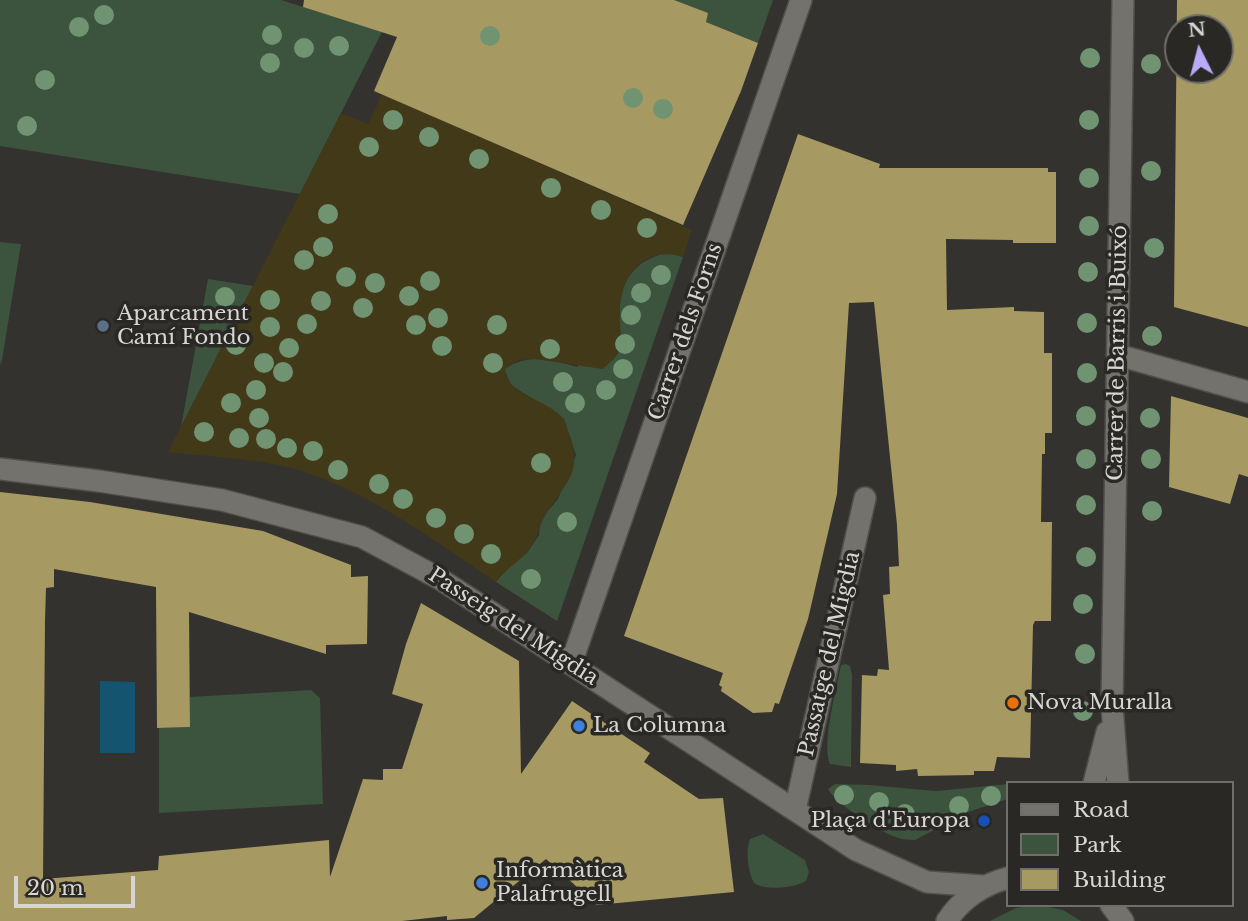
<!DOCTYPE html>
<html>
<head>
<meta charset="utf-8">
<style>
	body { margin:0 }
	#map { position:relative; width:1248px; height:921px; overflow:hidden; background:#33322e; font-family:"Libre Baskerville",serif }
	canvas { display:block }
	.legend { position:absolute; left:1006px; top:781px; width:228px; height:126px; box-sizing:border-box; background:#292824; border:2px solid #6f6e6a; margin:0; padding:9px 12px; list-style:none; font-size:21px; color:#d7d6d4 }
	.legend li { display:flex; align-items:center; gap:14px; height:35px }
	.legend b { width:35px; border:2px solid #6f6e6a }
	.north { position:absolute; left:1164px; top:14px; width:70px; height:70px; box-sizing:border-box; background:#292824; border:2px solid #6f6e6a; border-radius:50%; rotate:354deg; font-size:19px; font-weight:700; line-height:28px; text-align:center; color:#d7d6d4 }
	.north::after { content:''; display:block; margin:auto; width:24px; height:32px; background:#b8abf7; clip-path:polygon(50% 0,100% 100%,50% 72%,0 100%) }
	.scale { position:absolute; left:14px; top:876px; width:121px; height:32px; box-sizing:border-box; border:4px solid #d7d6d4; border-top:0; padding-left:9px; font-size:21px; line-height:24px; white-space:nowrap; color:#d7d6d4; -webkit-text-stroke:5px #292824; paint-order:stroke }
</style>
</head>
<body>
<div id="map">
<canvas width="1248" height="921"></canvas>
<ul class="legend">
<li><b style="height:9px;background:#73726d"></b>Road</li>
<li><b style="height:19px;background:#3c533d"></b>Park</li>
<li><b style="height:19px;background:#a69962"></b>Building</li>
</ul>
<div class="north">N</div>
<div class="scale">20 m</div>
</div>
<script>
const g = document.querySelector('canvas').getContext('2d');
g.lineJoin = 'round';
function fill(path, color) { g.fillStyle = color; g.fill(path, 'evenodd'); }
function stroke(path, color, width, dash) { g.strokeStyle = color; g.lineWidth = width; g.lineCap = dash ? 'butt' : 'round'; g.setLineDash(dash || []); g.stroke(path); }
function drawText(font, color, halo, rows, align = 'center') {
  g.font = font + ' "Libre Baskerville",serif'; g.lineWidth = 7; g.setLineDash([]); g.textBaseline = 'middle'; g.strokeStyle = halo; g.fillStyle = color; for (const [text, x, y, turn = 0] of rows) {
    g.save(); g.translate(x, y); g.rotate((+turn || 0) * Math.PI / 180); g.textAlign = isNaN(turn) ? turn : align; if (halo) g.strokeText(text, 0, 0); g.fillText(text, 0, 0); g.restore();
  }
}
const green = new Path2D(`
	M0,0h281l101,32 -82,162 -300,-48z
	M674,0h99l-15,43 -52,-21z
	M0,242l21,2 -20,122 -1,-6z
	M669,252l14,5 -126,364 -61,-39 11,-14 20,-15 12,-18 1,-11 7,-12 11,-13 18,-44 -12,-36 -53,-34 -7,-16c25,-16 46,-10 73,-2 13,-15 30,-30 41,-47 3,-5 1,-10 2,-16 4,-31 20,-45 49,-52z
	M208,279l45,7 -72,141z
	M846,664l4,2 2,9 -1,92 -21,-3c-9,-19 7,-77 11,-99z
	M311,690l9,8 3,106 -164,9v-85l31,-1v-30z
	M835,784l34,1 67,6 72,-7v15l-40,13 -53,28c-8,0 -15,-1 -22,-4 -16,-6 -58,-33 -65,-47z
	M763,834l42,26 4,12 -3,9c-12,7 -40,10 -52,2 -6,-11 -9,-32 -4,-44z
	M1039,905l24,5 18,11h-91l26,-13z`);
const sand = new Path2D(`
	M382,94l310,136 -9,27c-35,-11 -59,13 -63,47 -2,16 4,34 -2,49 -3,6 -10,11 -15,16l-68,-10 -16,1 -14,9c1,4 3,12 6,15 7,10 37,19 50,32 5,5 6,13 9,20 13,38 -6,48 -24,78 -8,12 -8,26 -19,38 -10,11 -21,17 -31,30 -57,-38 -116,-82 -180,-106 -47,-18 -99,-18 -148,-24l173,-339 27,11z`);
const water = new Path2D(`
	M100,681l35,1v71h-35z`);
const building = new Path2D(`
	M304,0h370l34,13 -2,9 52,21 -17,48 -58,134 -309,-134 23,-54 -94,-30z
	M1177,0h71v327l-74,-20zM1178,28h42v42h-42z
	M798,134l82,30 -1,4h169v4h8v71h-43v-3l-67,-1 1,71 67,-3v4l30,1v41h8v80h-7v21h-3l-1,68h11l-1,99h-16l-2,4 -3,133 -33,-1 -3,14h-20v4l-56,1 -1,-7 -21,2v-6l-36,-2 2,-88 15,1 1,-7 11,1 -6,-75 7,-1 -1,-27 10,-1 -2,-41 -23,-223 -25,1 -12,191 -29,125 -29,85 -4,-1 -3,9 -19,1 -32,-22 1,-4 -3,-2 4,-12 -99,-37z
	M1171,396l77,22v59l-9,-3 -9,30 -61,-17z
	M0,492l90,10 173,29 88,34v12l17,-1 -1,68 -41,1v9l-137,-42 1,115 -33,1 -1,-141 -102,-18v18l-8,1 -1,32 -2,259 115,-9 1,-14 170,-16 1,37 33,-98 20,1v-11h19l21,-65 -31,-10 14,-50 15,-41 98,58 2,113 51,-73 78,52 -6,9 55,37 24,-1 11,94 -137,13 -51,-46 -72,59 -27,2v-4l-45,5h-402z`);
const street = new Path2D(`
	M1118,355l130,37
	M0,469l99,12 123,19 140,37 78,42 416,271 71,32 57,4
	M571,664l230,-664
	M795,810l70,-312`);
const secondary = new Path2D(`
	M1094,783l13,-51
	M1118,783l-6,-77 11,-706
	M1111,905l12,16
	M947,921c14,-22 37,-37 61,-43`);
const trees = [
	[104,15],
	[79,27],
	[272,35],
	[490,36],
	[339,46],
	[304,48],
	[1090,58],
	[270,63],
	[1151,64],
	[45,80],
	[633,98],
	[663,109],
	[393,120],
	[1089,120],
	[27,126],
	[429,137],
	[369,147],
	[479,159],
	[1151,171],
	[1089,178],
	[551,188],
	[601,210],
	[328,214],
	[1089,226],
	[647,228],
	[323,247],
	[1154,248],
	[304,260],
	[1088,272],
	[661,275],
	[346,277],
	[430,281],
	[375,283],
	[641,293],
	[409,296],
	[225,297],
	[270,300],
	[321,301],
	[363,308],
	[631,315],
	[438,318],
	[1087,323],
	[307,324],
	[416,325],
	[497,325],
	[270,327],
	[1152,336],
	[625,344],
	[236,345],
	[442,346],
	[289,348],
	[550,349],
	[264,363],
	[493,363],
	[623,369],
	[283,372],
	[1087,373],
	[563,382],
	[256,390],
	[606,390],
	[231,403],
	[575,403],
	[1086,416],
	[259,418],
	[1150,418],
	[204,432],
	[239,438],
	[266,439],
	[287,448],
	[313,451],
	[1086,459],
	[1151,459],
	[541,463],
	[338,470],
	[379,484],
	[403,499],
	[1086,505],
	[1152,511],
	[436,518],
	[567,522],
	[464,534],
	[491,554],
	[1086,557],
	[531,579],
	[1083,604],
	[1085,654],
	[1083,711],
	[844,795],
	[991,796],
	[879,802],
	[959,806],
	[905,814]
];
const markers = [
	[103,326,7,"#5c6f8a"],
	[1013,703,7,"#e8710a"],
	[579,726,7,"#3f7fe0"],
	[984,821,7,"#1a4fb4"],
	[482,883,7,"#3f7fe0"]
];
const poiNames = [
	["Aparcament",117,314],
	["Camí Fondo",117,338],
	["Nova Muralla",1027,703],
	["La Columna",593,726],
	["Plaça d'Europa",970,821,"right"],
	["Informàtica",496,871],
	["Palafrugell",496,895]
];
const streetNames = [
	["Carrer dels Forns",686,332,-71],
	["Carrer de Barris i Buixó",1118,353,-89],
	["Passeig del Migdia",513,627,33],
	["Passatge del Migdia",830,654,-77]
];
fill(green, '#3c533d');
fill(sand, '#423919');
fill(water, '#15546f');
fill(building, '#a69962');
stroke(street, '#504f4b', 24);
stroke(secondary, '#504f4b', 24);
stroke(street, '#73726d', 21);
stroke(secondary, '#73726d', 21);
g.fillStyle = '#709371';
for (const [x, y] of trees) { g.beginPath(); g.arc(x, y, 10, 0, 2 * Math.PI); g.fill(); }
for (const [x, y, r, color] of markers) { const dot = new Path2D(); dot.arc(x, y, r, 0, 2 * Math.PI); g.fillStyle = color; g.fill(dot); stroke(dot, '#292824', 2.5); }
drawText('21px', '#d7d6d4', '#292824', poiNames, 'left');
drawText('21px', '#d7d6d4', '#292824', streetNames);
</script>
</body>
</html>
